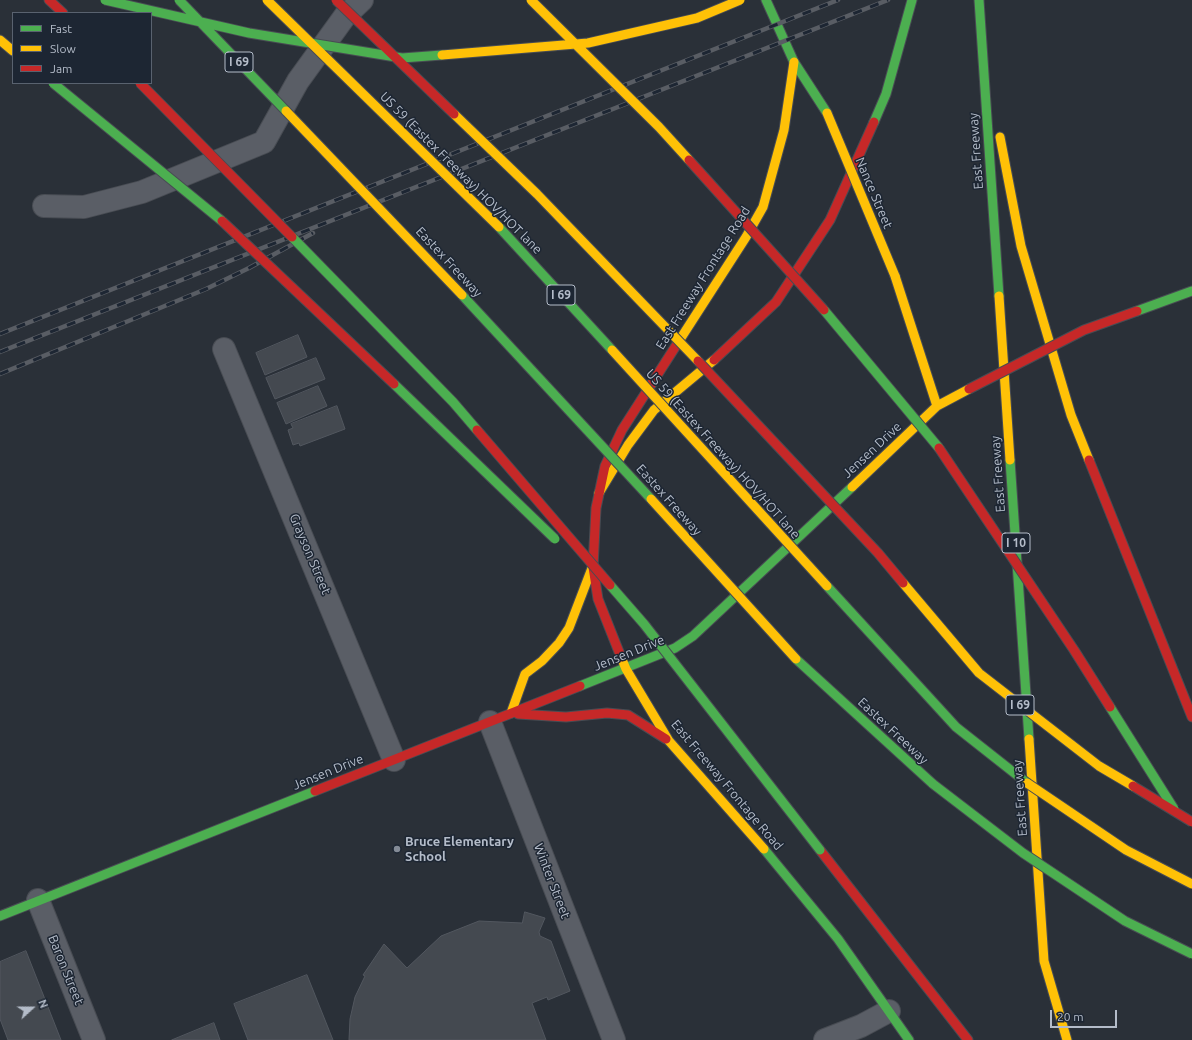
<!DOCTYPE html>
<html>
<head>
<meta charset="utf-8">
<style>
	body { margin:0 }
	#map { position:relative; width:1192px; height:1040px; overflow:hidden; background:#2a3038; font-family:Ubuntu,sans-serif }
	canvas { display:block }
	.legend { position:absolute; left:12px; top:12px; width:140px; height:72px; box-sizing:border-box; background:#1d2633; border:1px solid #59626f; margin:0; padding:5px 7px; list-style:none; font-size:12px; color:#b4bcc9 }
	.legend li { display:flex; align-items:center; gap:8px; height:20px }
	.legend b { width:20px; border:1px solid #59626f }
	.north { position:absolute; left:12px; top:988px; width:40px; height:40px; -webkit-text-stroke:3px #1d2633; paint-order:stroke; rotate:69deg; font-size:11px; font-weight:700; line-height:16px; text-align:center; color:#b4bcc9 }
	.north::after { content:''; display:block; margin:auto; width:14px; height:18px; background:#b4bcc9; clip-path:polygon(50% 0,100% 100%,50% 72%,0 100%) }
	.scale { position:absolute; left:1050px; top:1010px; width:67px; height:18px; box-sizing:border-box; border:2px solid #b4bcc9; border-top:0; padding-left:5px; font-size:12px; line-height:14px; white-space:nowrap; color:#b4bcc9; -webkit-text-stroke:3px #1d2633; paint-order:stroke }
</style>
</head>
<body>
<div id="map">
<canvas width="1192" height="1040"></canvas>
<ul class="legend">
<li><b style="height:5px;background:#4caf50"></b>Fast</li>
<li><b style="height:5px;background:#ffc107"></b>Slow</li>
<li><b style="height:5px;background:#c62828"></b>Jam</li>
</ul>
<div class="north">N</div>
<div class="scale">20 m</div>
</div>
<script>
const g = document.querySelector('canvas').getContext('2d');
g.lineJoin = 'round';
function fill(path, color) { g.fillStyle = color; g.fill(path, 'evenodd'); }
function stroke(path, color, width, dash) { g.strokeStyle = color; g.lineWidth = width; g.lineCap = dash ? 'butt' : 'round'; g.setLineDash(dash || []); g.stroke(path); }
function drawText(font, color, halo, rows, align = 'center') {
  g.font = font + ' Ubuntu,sans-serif'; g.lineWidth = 3; g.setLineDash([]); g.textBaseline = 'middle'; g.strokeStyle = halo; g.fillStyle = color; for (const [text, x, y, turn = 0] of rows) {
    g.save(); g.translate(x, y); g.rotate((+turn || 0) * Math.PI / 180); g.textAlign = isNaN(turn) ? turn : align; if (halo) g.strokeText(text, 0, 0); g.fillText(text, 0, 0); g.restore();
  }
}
const building = new Path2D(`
	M298,335l9,22 -42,18 -9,-22z
	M316,358l9,21 -50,20 -9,-21z
	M318,386l9,20 -41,18 -9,-21z
	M337,406l8,23 -45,17 -1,-3 -6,2 -5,-15 5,-2 -2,-4z
	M525,912l20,6 -6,14 1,4 11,5 19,50 -22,9 -1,-3 -15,6 14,37h-197l1,-21 5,-22 10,-21 -2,-1 21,-31 23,24 34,-32 38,-15 43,2z
	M26,951l35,89h-53l-8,-21v-57z
	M307,975l26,65h-85l-14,-36z
	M214,1023l6,17h-48z`);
const street = new Path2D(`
	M44,206l40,1 58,-15 122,-50 34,-61 47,-65 17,-16
	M224,349l170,411
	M490,722l124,318
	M38,900l56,140
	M825,1040l36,-14 28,-15`);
const fast = new Path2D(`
	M766,0l28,62 33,51
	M979,0l20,296
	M874,122l12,-28 26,-94
	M1137,311l55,-20
	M1010,460l19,279
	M796,659l137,125
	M580,686l95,-38 18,-12 159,-149
	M764,849l74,90 71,101
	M0,916l315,-125`);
const slow = new Path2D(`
	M0,40l13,11
	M1000,137l21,109 50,169 18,45
	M895,276l42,130
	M999,296l11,164
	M679,341l67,-104 17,-30 21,-77 10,-68
	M852,487l85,-81 32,-17
	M599,493l29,-48 26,-35 60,-50
	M621,657l5,12 43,72 95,108
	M511,713l14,-39 17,-13 17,-18 10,-15 23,-60
	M1029,739l15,222 23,79`);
const jam = new Path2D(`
	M49,0l14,13
	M714,360l62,-58 54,-82 44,-98
	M1089,460l103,257
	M621,657l-23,-58 -5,-32 3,-59 9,-42 17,-36 57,-89
	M518,714l48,3 41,-4 21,2 38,24
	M315,791l265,-105
	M820,850l148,190`);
const rail = new Path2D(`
	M0,334l838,-334
	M0,352l888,-352
	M0,374l206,-85 43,-21 64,-35`);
const fastBridge = new Path2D(`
	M105,0l144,33 153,25 40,-3
	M179,0l107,111
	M53,83l169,138
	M499,227l113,123
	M292,237l161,165 24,28
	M462,295l189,204
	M824,310l115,138
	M394,384l161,155
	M610,585l34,39 176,226
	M827,586l129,141 71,56
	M1110,707l64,102
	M933,784l90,69 102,68 67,33`);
const slowBridge = new Path2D(`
	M267,0l232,227
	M531,0l128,127 30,33
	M442,55l146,-12 109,-25 43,-18
	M286,111l176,184
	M827,113l68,163
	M454,114l83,80 161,167
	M612,350l215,236
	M651,499l145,160
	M903,583l76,90 120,93 34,20
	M1027,783l99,67 66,34`);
const jamBridge = new Path2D(`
	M336,0l118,114
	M140,83l152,154
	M689,160l135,150
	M222,221l172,163
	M698,361l180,192 25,30
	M969,389l115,-59 53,-19
	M477,430l133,155
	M939,448l135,202 36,57
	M1133,786l59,36`);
const markers = [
	[397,849,4,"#848b96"]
];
const shields = [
	[239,62,28],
	[561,295,28],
	[1016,543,28],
	[1020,705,28]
];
const shieldNames = [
	["I 69",239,62],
	["I 69",561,295],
	["I 10",1016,543],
	["I 69",1020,705]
];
const streetNames = [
	["East Freeway",976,151,-94],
	["US 59 (Eastex Freeway) HOV/HOT lane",461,173,45],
	["Nance Street",874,193,67],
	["Eastex Freeway",449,262,47],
	["East Freeway Frontage Road",703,278,-58],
	["Jensen Drive",872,450,-43],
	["US 59 (Eastex Freeway) HOV/HOT lane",723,454,48],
	["East Freeway",998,474,-94],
	["Eastex Freeway",669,500,48],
	["Grayson Street",310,554,67],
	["Jensen Drive",629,653,-22],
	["Eastex Freeway",893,731,43],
	["Jensen Drive",328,772,-22],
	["East Freeway Frontage Road",727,785,50],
	["East Freeway",1020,798,-94],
	["Winter Street",552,881,69],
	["Baron Street",66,970,68]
];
const poiNames = [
	["Bruce Elementary",405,842],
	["School",405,857]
];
fill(building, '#444950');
stroke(building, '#52575f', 1);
stroke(street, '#484c53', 24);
stroke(fast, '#484c53', 11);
stroke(slow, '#484c53', 11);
stroke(jam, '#484c53', 11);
stroke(street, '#5a5e66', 22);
stroke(fast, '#4caf50', 9);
stroke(slow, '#ffc107', 9);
stroke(jam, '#c62828', 9);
stroke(rail, '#595d64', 4.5);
stroke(rail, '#1d2633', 3, [9]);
stroke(fastBridge, '#484c53', 11, []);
stroke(slowBridge, '#484c53', 11, []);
stroke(jamBridge, '#484c53', 11, []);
stroke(fastBridge, '#4caf50', 9);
stroke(slowBridge, '#ffc107', 9);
stroke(jamBridge, '#c62828', 9);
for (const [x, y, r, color] of markers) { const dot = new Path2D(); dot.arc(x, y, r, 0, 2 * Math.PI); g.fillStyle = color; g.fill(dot); stroke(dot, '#1d2633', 1.5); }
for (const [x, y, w] of shields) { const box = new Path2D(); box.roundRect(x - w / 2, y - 10, w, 20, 3); g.fillStyle = '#1d2633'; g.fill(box); stroke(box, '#b4bcc9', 1); }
drawText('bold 12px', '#b4bcc9', null, shieldNames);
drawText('13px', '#b4bcc9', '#1d2633', streetNames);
drawText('bold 13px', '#b4bcc9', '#1d2633', poiNames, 'left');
</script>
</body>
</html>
